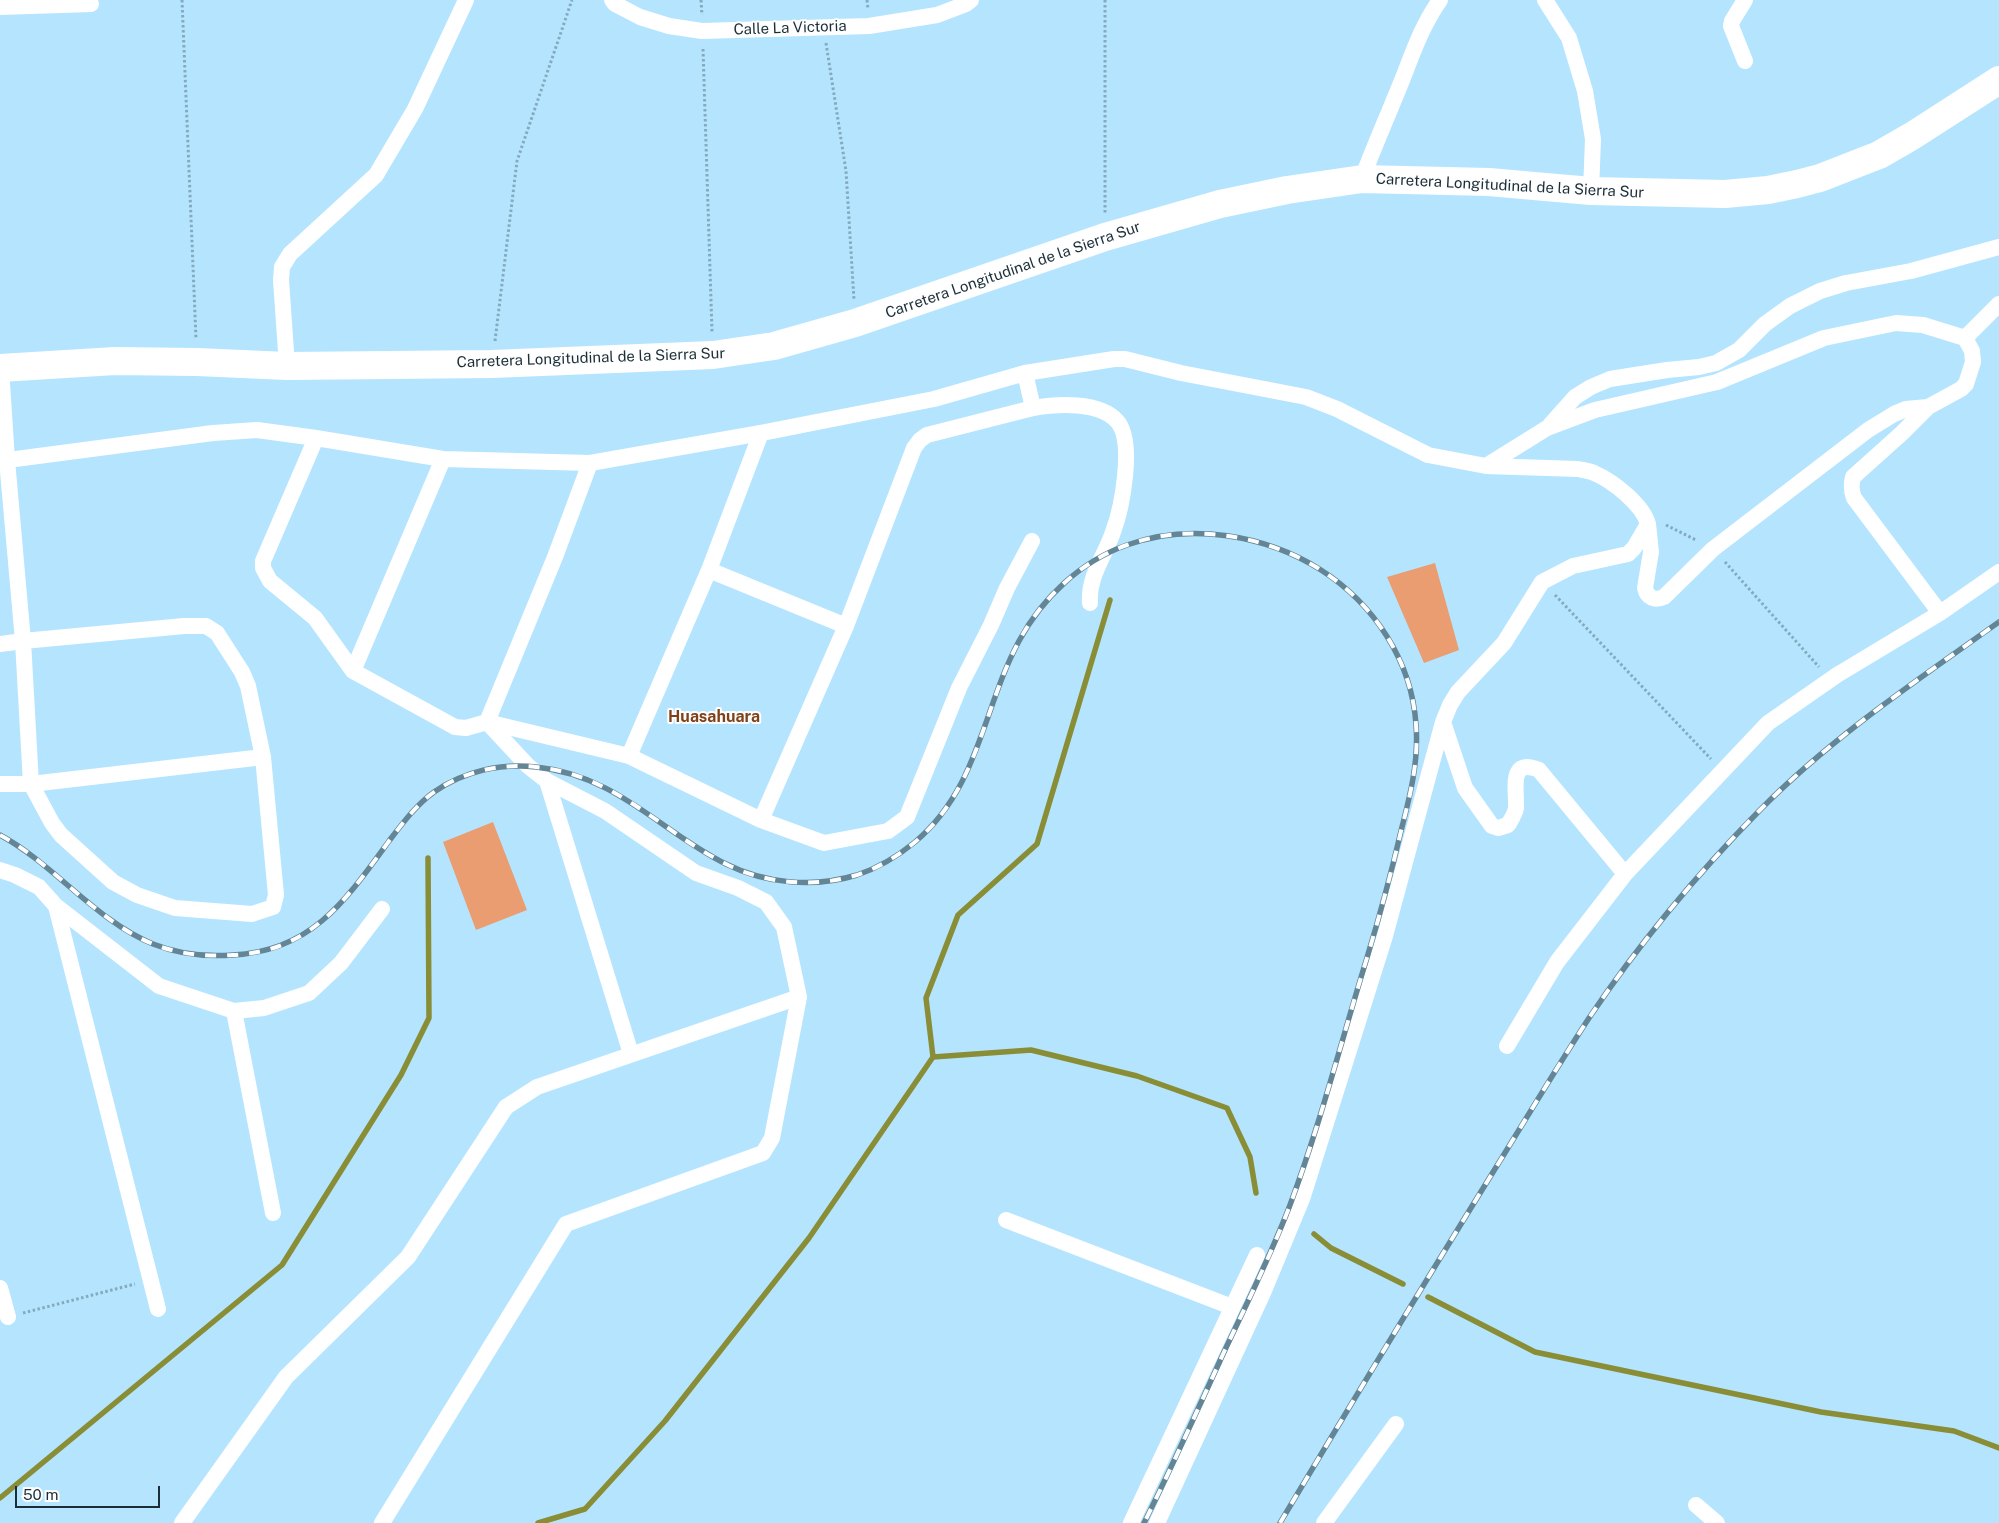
<!DOCTYPE html>
<html>
<head>
<meta charset="utf-8">
<style>
	body { margin:0 }
	#map { position:relative; width:1999px; height:1523px; overflow:hidden; background:#b5e5fe; font-family:"Public Sans",sans-serif }
	canvas { display:block }
	.scale { position:absolute; left:15px; top:1486px; width:145px; height:22px; box-sizing:border-box; border:2px solid #1b2e37; border-top:0; padding-left:6px; font-size:15px; line-height:18px; white-space:nowrap; color:#1b2e37; -webkit-text-stroke:4px #fefefe; paint-order:stroke }
</style>
</head>
<body>
<div id="map">
<canvas width="1999" height="1523"></canvas>
<div class="scale">50 m</div>
</div>
<script>
const g = document.querySelector('canvas').getContext('2d');
g.lineJoin = 'round';
function fill(path, color) { g.fillStyle = color; g.fill(path, 'evenodd'); }
function stroke(path, color, width, dash) { g.strokeStyle = color; g.lineWidth = width; g.lineCap = dash ? 'butt' : 'round'; g.setLineDash(dash || []); g.stroke(path); }
function drawText(font, color, halo, rows, align = 'center') {
  g.font = font + ' "Public Sans",sans-serif'; g.lineWidth = 4; g.setLineDash([]); g.textBaseline = 'middle'; g.strokeStyle = halo; g.fillStyle = color; for (const [text, x, y, turn = 0] of rows) {
    g.save(); g.translate(x, y); g.rotate((+turn || 0) * Math.PI / 180); g.textAlign = isNaN(turn) ? turn : align; if (halo) g.strokeText(text, 0, 0); g.fillText(text, 0, 0); g.restore();
  }
}
const green = new Path2D(`
	M1435,563l24,87 -35,13 -37,-86z
	M493,822l34,88 -51,20 -33,-88z`);
const stream = new Path2D(`
	M933,1057l98,-7 106,26 90,32 23,49 6,36
	M1314,1234l17,14 72,36
	M1428,1297l107,55 286,60 133,19 45,17
	M0,1498l282,-233 119,-190 28,-57 -1,-160
	M538,1523l47,-14 80,-88 144,-183 124,-181 -7,-59 32,-83 79,-71 73,-244`);
const path = new Path2D(`
	M182,0l14,339
	M701,0l1,15
	M867,0l1,9
	M1105,0v214
	M826,43l20,128 8,129
	M703,49l9,283
	M495,341l22,-180 55,-161
	M1666,525l30,15
	M1725,562l94,105
	M1555,595l156,164
	M23,1313l112,-29`);
const minor = new Path2D(`
	M612,0l3,4 25,13 29,9 33,5 167,-5 68,-11 29,-11 5,-4
	M1545,0l24,38 16,53 8,48 -2,52
	M0,7l91,-3
	M1745,61l-14,-35 1,-5 13,-21
	M1362,179c11,-30 24,-59 36,-89 13,-31 22,-62 42,-90
	M1965,338l34,-34
	M287,366l-6,-86 1,-13 8,-13 86,-79 39,-66 51,-109
	M1033,408c24,-4 66,-7 84,13 18,20 5,87 -4,111 -8,24 -25,44 -23,71
	M1550,425l25,-28 16,-10 19,-8 57,-9 32,-3 17,-4 23,-13 26,-26 25,-18 30,-15 26,-8 65,-12 88,-24
	M316,438l-53,123v7l7,13 45,37 38,53 102,56 11,1 21,-6 142,34 132,64 63,23 64,-12 19,-14 52,-129 32,-63 16,-37 25,-47
	M0,461l213,-28 44,-3 59,8 127,21 147,4 171,-30 173,-34 91,-26 89,-14h11l56,14 125,24 31,12 91,46 58,11 92,3c5,1 12,2 16,4 19,8 49,32 54,51l-14,24 -6,6 -55,12 -31,16 -38,61 -46,49 -8,13 -7,17 -58,214 -83,263 -39,94 -106,230
	M1486,466l61,-38 48,-18 122,-28 107,-44 72,-15 27,2 42,13 7,13 1,11 -7,22 -5,5 -33,18 -26,26 -49,44c-2,8 -2,13 1,21l86,115
	M1648,524l3,28 -6,36c2,10 10,13 19,9l49,-48 155,-119 26,-16 12,-5 22,-2
	M709,570l137,56
	M0,644l23,-3 161,-15h22l11,7 25,39 6,14 15,71 13,138 -3,12 -21,7 -77,-6 -38,-13 -24,-13 -52,-47 -9,-12 -21,-39 -8,-143 -16,-181 -6,-92
	M353,671l90,-212
	M487,722l41,44 19,15 84,273
	M487,722l68,-165 35,-94
	M1443,722l22,66 27,38 6,2 10,-3c3,-5 7,-11 8,-17 1,-18 -8,-51 23,-38l86,104
	M629,756l80,-186 52,-137
	M0,784h31l232,-27
	M761,820l85,-194 68,-178 6,-8 7,-5 106,-27 -8,-35
	M0,870l15,5 24,12 17,19 103,80 75,25 30,-3 45,-15 32,-30 41,-54
	M56,906l102,403
	M234,1011l39,202
	M1507,1046l50,-84 68,-88 143,-151 69,-48 103,-62 59,-41
	M1006,1220l226,87
	M0,1288l8,29
	M1696,1505l21,18
	M182,1523l104,-146 122,-120 98,-150 31,-20 262,-90
	M382,1523l184,-299 197,-71 9,-15 27,-141 -15,-70 -18,-25 -28,-14 -42,-15 -91,-62 -58,-30
	M1131,1523l126,-268
	M1324,1523l72,-99`);
const trunk = new Path2D(`
	M0,368l115,-7 82,1 90,4 205,-2 221,-9 61,-9 81,-23 250,-86 115,-33 67,-14 75,-11 127,3 102,9 134,3 43,-4 29,-6 23,-6 59,-23 33,-19 87,-56`);
const rail = new Path2D(`
	M0,835c54,29 96,86 153,109 25,10 53,13 80,11 79,-4 113,-55 156,-114 13,-17 27,-36 45,-49 30,-21 67,-29 102,-25 80,8 124,64 190,97 40,20 88,24 131,11 21,-7 41,-19 58,-33 64,-54 67,-132 104,-201 23,-43 62,-80 108,-96 63,-23 139,-10 194,25 53,34 91,91 95,155 3,36 -6,71 -15,106 -10,43 -22,87 -35,130 -25,81 -46,164 -76,244 -19,50 -43,98 -66,147 -26,57 -52,115 -80,171
	M1280,1523c69,-116 139,-231 210,-346 33,-53 65,-107 99,-159 49,-73 109,-145 171,-208 71,-72 156,-129 239,-188`);
const streetNames = [
	["Calle La Victoria",790,28,-2],
	["Carretera Longitudinal de la Sierra Sur",1510,186,3],
	["Carretera Longitudinal de la Sierra Sur",1013,270,-19],
	["Carretera Longitudinal de la Sierra Sur",591,358,-2]
];
const neighbourhoodNames = [
	["Huasahuara",714,717]
];
fill(green, '#e99d70');
stroke(stream, '#898d36', 5.5);
stroke(path, '#83aabe', 3, [2.5, 2.5]);
stroke(minor, '#fff', 16);
stroke(trunk, '#fff', 28);
stroke(rail, '#648595', 5.5);
stroke(rail, '#fefefe', 4, [11]);
drawText('15px', '#1b2e37', '#fefefe', streetNames);
drawText('bold 16px', '#7f4218', '#fefefe', neighbourhoodNames);
</script>
</body>
</html>
